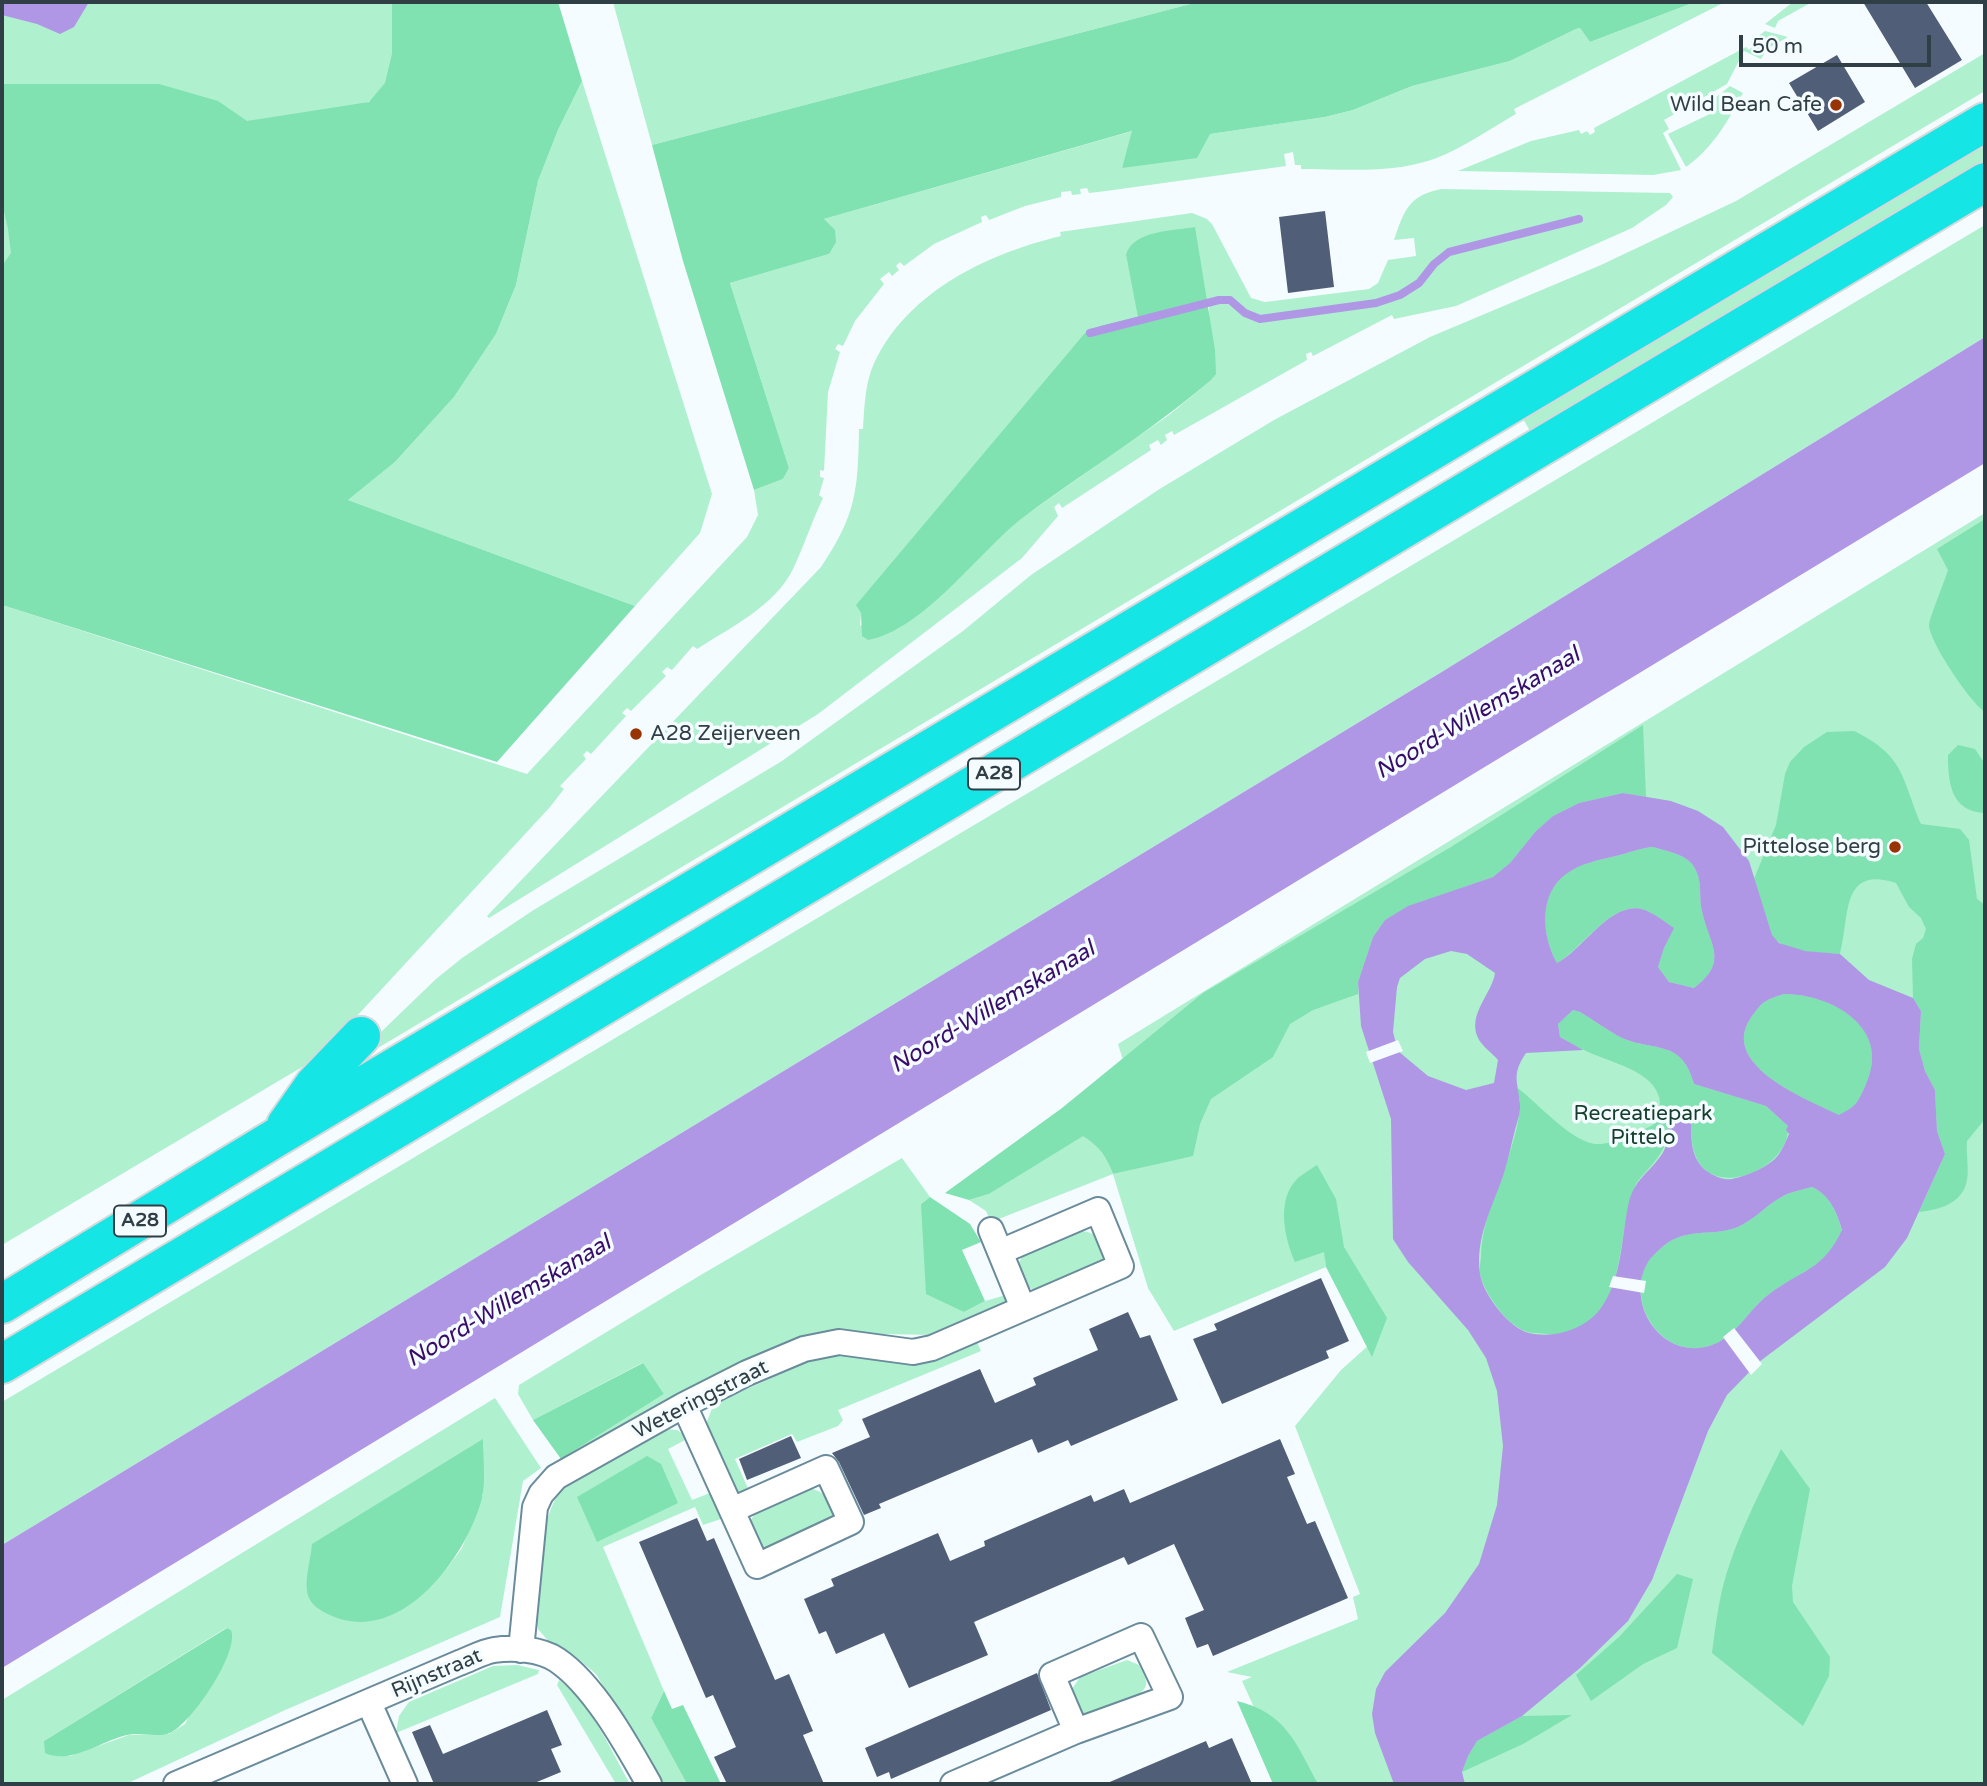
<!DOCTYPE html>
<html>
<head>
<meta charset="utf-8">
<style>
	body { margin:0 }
	#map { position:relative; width:1987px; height:1786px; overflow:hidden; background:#f4fcff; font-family:"Varela Round",sans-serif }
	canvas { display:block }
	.frame { position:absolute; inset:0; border:4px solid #303e45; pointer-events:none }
	.scale { position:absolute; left:1739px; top:35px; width:192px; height:32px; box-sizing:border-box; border:4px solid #303e45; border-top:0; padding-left:9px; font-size:21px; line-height:24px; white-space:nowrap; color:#303e45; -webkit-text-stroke:5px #f4fcff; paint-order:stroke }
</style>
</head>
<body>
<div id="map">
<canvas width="1987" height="1786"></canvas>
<div class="frame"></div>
<div class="scale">50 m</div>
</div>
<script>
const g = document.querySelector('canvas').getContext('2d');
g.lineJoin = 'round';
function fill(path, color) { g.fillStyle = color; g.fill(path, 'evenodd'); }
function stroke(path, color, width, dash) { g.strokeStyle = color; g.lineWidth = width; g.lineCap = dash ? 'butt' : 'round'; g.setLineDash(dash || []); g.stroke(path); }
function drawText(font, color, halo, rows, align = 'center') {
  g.font = font + ' "Varela Round",sans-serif'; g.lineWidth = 7; g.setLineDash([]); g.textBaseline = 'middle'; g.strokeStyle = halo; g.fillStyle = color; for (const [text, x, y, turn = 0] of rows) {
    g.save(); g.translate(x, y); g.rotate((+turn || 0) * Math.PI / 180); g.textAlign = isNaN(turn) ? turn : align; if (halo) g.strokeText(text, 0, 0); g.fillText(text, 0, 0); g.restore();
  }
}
const green = new Path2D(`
	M2,2h410l-30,93 -380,186z
	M613,2h585l-546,143z
	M1695,2h30l-211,107 2,5c-23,13 -46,29 -70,40 -44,21 -98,15 -145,15v-4h-6l-2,-13 -9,2 2,12 -180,25 -17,2 -2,-5 -7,1 1,5 -9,1 -1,-4 -10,1v5l-36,9 -36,14 -3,-5 -5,2 1,5 -48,22 -30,22 -4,-4 -4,4 3,4 -7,6 -3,-4 -9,7 4,5 -29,37 -12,25 -5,-2 -3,5 5,3 -12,40 -4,79 -4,-1v7l4,1 -5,17 4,3c-11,23 -19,48 -30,71 -18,37 -62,58 -96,80l-4,-3 -21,24 -5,-3 -5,5 4,4 -35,35 -4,-3 -5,5 4,3 -35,38 -4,-3 -4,4 3,4 -26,27 4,3 -14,18 -231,250 -317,188v-640l525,169 220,-237 11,-22 -4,-25 29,-11 6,-11 -59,-185 99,-29 -5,-35 309,-88 -11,37 88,-34 115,-17 28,-7 59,-24 98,-25 66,-32 4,-1 10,14z
	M1793,2h19l-34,19 -3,7 -10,-4z
	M1765,31l23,6 -21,12 -6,10 -17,-8 -17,33 -63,36 5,9 -6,4 18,37 -28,5 -195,-4 73,-30 48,-11 2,4 6,-3 3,4 5,-3 -1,-4 152,-81 3,3 5,-4 -3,-4z
	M1985,53v38l-1629,970 -2,-3 82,-79 26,-21 70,-47 250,-150 181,-130 68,-56 127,-85 116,-70 156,-83 171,-72 135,-64z
	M582,81l130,413 -12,39 -65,73 -287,-106 47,-38 59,-65 42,-63 20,-49 22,-104 20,-51z
	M1730,86l13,7c-15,28 -30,55 -57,74l-18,-33 46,-22 -4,-10z
	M1985,141v19l-455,271 -8,-14z
	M1441,189l229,4 3,4 -7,8 -34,23 -176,78 -62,13 -2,-4 -79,41 -2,-4 -5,2 1,6 -133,75 -2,-4 -7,4 2,5 -6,5 -3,-5 -9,5 2,5 -89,58 -3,-5 -5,4 4,9 -36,42 -204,156 -329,204 -2,-2 334,-349c35,-52 37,-76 38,-138h4c1,-18 2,-41 8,-58 30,-76 114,-117 190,-135l-1,-4 132,-19 15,6 5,5 39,74 14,4 104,-13 9,-6 10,-23 28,-4 -2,-18 -20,2c10,-29 14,-44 47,-51zM1126,255l83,46 1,80 -41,34 -146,102 -30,25 -133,84 1,-13 -4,-8 139,-165 107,-115 36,-8z
	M1985,225v112l-545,336 -1438,872v-143z
	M1985,513v1271h-696l-47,-103 10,-4 -25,-5 131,-53 -5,-22 7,-3 -65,-168 46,-56 29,-26 -45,-89 1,12 -152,64 -26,-43 -35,-114 -122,48 -5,-11 -17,-11 20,-6 94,-59c16,11 23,21 30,39l42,-10 -37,-120z
	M902,1158l28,39 -9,7 43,108 21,-11 21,-6 1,5 -3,7 -69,28 -106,-2 -264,133 -4,-7 103,-65 -22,-31 -109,57 -15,-26 1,-9 180,-109z
	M1080,1231c16,0 27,12 24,29l-67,32 -9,-5 -10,-22 4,-9z
	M977,1342l4,9 -143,59 5,10 -5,6 -41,16 -5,-8 -57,25 15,34 -14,-1 -30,-68 7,-18 7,-5 98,-44 15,-2 80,6z
	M495,1398l46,70 -18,13 -23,136 -217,94 -157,73h-124v-84zM482,1440l1,54 -21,54 -14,19 -24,26 -37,24 -36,4zM226,1628l5,2 -46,94 -16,10 -40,1 -59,21 -26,-15z
	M665,1429l12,1 12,8 -21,11 24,51 18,-7 11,26 -18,6 -8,-18 -92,40 61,144 -13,27 36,66h-24l-67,-110 -19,-16 -27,-15 -12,-14 -3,-12c5,-38 3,-96 26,-127z
	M808,1488c18,3 25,14 25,32l-64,28 -9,-1 -10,-26 5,-7z
	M1127,1660l12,5c2,4 6,11 7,16 4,18 -48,30 -62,34l-7,-7 -5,-19 8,-12z
	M517,1665l22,5 -1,4 -142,59 3,-17 10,-14 84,-36z
	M559,1680c33,25 51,69 71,104h-14l-59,-99z`);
const forest = new Path2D(`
	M392,2h166l24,79 -24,49 -20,51 -22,104 -20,49 -42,63 -59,65 -47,38 287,106 -138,156 -495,-157v-339l9,-13 -3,-24 -6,-27v-118h157l59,17 29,20 122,-19 16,-19 7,-29z
	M1198,2h497l-105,40 -10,-14 -4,1 -66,32 -98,25 -59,24 -28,7 -115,17 -13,24 -75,10 10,-37 -308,88 11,11 1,12 -7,12 -99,29 59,185 -6,11 -29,11 -71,-229 -31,-116z
	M1195,227l20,123 1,24 -6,7c-38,32 -79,61 -120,89 -23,16 -47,32 -69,49 -44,35 -98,111 -153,121l-6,-4 -1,-23 -5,-8 229,-272 18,-8 35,-8 -12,-62c7,-25 47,-24 69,-28z
	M1985,519v193c-15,-10 -54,-68 -56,-86 0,-8 16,-45 19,-56l-11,-21z
	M1643,725l3,72 -23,-4 -44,10 -26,13 -17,15 -26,32 -17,14 -84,29 -24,14 -12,17 -15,45v12l-45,16 -23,14 -17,33 -62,42 -11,25 -7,32 -80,18c-7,-18 -14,-28 -30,-38l-94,58 -20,6 -24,-7 117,-85 141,-115 248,-146z
	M1854,731c51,25 47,46 67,93l39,5 9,11 8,59 8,6v214l-18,22c-1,12 2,28 0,39 -4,24 -29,30 -48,32l26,-58 -8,-23 -2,-41 -10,-19 -6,-22 2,-38 -8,-13 -1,-39 4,-15 7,-6 3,-9 -5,-11 -12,-11 -13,-24c-56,-18 -46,34 -56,71 -21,-2 -53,0 -68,-18l-18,-57 22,-54 9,-51 5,-12 14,-15 23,-15z
	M1958,745l17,4 10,15 -1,49c-33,-2 -36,-30 -36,-58z
	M1653,847c13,4 31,7 39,17 12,16 6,31 10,47 7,34 28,50 -8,77l-25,-6 -11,-15 6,-19 9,-20c-9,-6 -18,-14 -28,-18 -32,-12 -63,39 -88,53 -15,-26 -19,-69 8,-89 15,-11 34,-14 51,-18 13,-3 24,-8 37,-9z
	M1784,994c49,0 108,34 82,90 -8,18 -9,22 -27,32 -31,-16 -119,-50 -89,-97 13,-18 13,-18 34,-25z
	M1573,1010l7,2c14,8 28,19 42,26 33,14 60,1 72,46l72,22 22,20c3,43 -77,76 -93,28 -5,-14 -4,-29 -3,-43l-23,-4c0,26 0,39 -18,59 -5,6 -13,13 -16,20 -21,51 -4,132 -74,148 -8,1 -19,-1 -27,-1 -23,-1 -46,-35 -53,-55 -2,-6 -1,-14 0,-21 1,-52 34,-97 39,-149 1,-7 -2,-14 -4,-21 22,15 58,60 85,57 18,-2 36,-11 52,-19 4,-10 10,-21 5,-31 -9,-25 -53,-33 -74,-44 -9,-3 -16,-9 -24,-13l-2,-13z
	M1317,1165l19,34 8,48 43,71 -15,39 -46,-90 -2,-15 -29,10c-11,-25 -19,-63 3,-84 6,-5 13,-9 19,-13z
	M1812,1187c18,8 25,26 30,44 -19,40 -42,39 -74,64 -21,16 -32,43 -59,51 -47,14 -85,-44 -61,-85 2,-4 8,-8 11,-11 25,-25 52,-12 79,-23 18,-8 31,-25 49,-33 8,-3 17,-5 25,-7z
	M930,1197l40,27 11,18 -19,8 23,51 -21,11 -38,-18 -5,-90z
	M643,1363l21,31 -103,65 -28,-39z
	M483,1439c0,19 3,41 -1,59 -15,58 -80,148 -150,118 -11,-5 -23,-11 -25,-25 -2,-14 4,-33 5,-47z
	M1781,1449l29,40 -18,97 1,16 37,55 -1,19 -26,50 -91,-73c2,-16 4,-32 7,-48 10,-55 38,-106 62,-156z
	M647,1456l14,8 17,39 -81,39 -20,-45z
	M1677,1574l16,5 -16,69 -34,16 -52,37 -15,-26 43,-38z
	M227,1628l4,2c9,22 -40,94 -61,103 -13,5 -30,-1 -43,2 -26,6 -56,30 -82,18l-1,-12z
	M664,1691l8,18 11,-4 38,79h-34l-36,-66z
	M1237,1701c49,12 59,42 81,83h-45z
	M1572,1715l-49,29 -61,28 6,-16 9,-15 45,-25z`);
const water = new Path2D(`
	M2,2h87l-15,25 -14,7 -23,-10 -35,-9z
	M1985,337v126l-1983,1205v-123l1438,-872z
	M1623,793l48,8 27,10 25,16 26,34 23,74 7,8 26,8 35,3 29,26 44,18 8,13 -2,38 6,22 10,19 2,41 8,23 -38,84 -22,29 -126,95 -32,33 -19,36 -56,149 -24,41 -48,47 -58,48 -45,25 -9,15 -6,16 3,12h-71l-19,-51 -3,-19 4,-25 9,-17 60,-59 34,-49 18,-59 6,-59 -6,-55 -11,-33 -18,-28 -60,-68 -15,-23 -2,-120 -30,-93 -3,-44 15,-45 12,-17 23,-14 85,-29 17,-14 26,-32 17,-15 26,-13zM1653,847c13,4 31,7 39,17 12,16 6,31 10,47 7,34 28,50 -8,77l-25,-6 -11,-15 6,-19 10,-20c-9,-6 -19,-14 -29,-18 -33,-12 -62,40 -88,53 -15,-26 -19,-69 9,-89 15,-11 33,-14 50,-18 13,-3 24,-8 37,-9zM1451,951l16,3 28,19c-3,21 -28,41 -17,65 4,8 14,15 20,22l-4,23 -28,7 -38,-14 -30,-25 -5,-19 4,-45 3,-9 25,-19zM1784,994c48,0 108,34 82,90 -8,18 -9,22 -27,31 -31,-15 -119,-49 -89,-96 13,-18 13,-18 34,-25zM1573,1010l7,2c14,8 28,19 42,26 33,14 60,1 72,46l72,22 22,20 -2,4 3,4c-3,7 -6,14 -10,20 -8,12 -32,22 -47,25 -10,2 -28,-7 -33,-16 -10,-15 -8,-35 -7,-53l-24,-3c0,15 3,34 -6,47 -14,21 -28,24 -34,52 -7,35 -6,72 -27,102 -15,21 -47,31 -72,25 -20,-5 -46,-39 -49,-59 -5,-36 12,-66 23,-98 5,-15 8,-31 12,-46 2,-8 6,-18 5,-26 -2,-23 -9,-29 6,-51l57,-3 -23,-13 -2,-13zM1812,1187c18,8 25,26 30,43 -19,41 -42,40 -74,65 -21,16 -32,43 -59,51 -48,14 -85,-44 -61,-84 2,-4 8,-9 11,-12 25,-25 52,-12 79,-23 18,-8 31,-25 49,-33 8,-3 17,-5 25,-7z`);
const pier = new Path2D(`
	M1398,1040l5,11 -33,12 -4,-11z
	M1613,1276l33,5 -2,12 -35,-6z
	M1734,1328l28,36 -11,11 -28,-38z`);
const stream = new Path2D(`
	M1090,333l129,-33h11l15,13 15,6 116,-16 24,-8 19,-12 15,-19 15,-12 130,-33`);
const building = new Path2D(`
	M1863,2h63l36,58 -47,28z
	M1837,55l28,47 -47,29 -29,-48z
	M1325,211l9,76 -46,6 -9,-76z
	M1321,1278l28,63 -23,10 3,7 -107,46 -29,-65 24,-9 -3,-6z
	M1128,1312l12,26 10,-3 28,65 -107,46 -3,-6 -30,13 -6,-14 -153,65 2,4 -17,7 -25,-53 -7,-9 38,-16 -8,-18 118,-50 15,34 41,-18 -3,-7 65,-28 -9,-21z
	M791,1436l10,22 -54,22 -8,-21z
	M1280,1439l15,35 -8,3 20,47 8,-3 33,77 -135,58 -5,-12 -11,4 -12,-30 19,-8 -30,-66 -46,21 -4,-8 -150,65 14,33 -79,33 -25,-55 -48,21 -10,-23 -7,3 -15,-35 30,-13 -3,-7 107,-46 12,28 35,-15 -1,-5 107,-46 3,7 30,-13 6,14z
	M697,1518l10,23 7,-3 61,142 14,-6 24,57 -10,4 21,49h-97l-13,-27 22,-10 -23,-52 -7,3 -67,-156z
	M1037,1673l14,37 -160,69 -2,-7 -12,5 -12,-29z
	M547,1710l15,35 -11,4 10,23 -29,12h-98l-22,-52 18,-7 13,29z
	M1232,1738l20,46h-147l101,-43 3,7z`);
const street = new Path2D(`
	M991,1230l32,78
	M684,1405l73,161 94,-44 -25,-54 -94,42
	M521,1650l14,-143 6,-13 15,-17 128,-72 63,-32 57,-24 35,-7 74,10 19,-4 189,-82 -23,-56 -98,42
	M369,1703l36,81
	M176,1784l283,-121c11,-4 23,-11 35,-13 19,-3 47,-1 63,10 37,25 70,85 92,124
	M953,1784l123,-53 94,-34 -29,-61 -89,39 24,56`);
const highway = new Path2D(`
	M286,1125l28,-40 47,-49
	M2,1304l275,-167 1708,-1015
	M2,1364l1983,-1182`);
const markers = [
	[1836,105,7,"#983304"],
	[636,734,7,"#983304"],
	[1895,847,7,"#983304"]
];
const shields = [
	[994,774,52],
	[140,1221,52]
];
const shieldNames = [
	["A28",994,774],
	["A28",140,1221]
];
const poiNames = [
	["Wild Bean Cafe",1822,105],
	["A28 Zeijerveen",650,734,"left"],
	["Pittelose berg",1881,847]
];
const parkNames = [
	["Recreatiepark",1643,1114],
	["Pittelo",1643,1138]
];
const streetNames = [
	["Weteringstraat",701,1400,-27],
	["Rijnstraat",437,1674,-23]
];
const waterNames = [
	["Noord-Willemskanaal",1478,714,-31],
	["Noord-Willemskanaal",993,1008,-31],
	["Noord-Willemskanaal",509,1302,-31]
];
fill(green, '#aff0ce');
fill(forest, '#80e1b1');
fill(water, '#af97e6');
fill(pier, '#f4fcff');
stroke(stream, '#af97e6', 8);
fill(building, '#515e77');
stroke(street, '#6a8b9b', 28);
stroke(highway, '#d6d8da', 42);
stroke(street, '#fff', 24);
stroke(highway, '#16e5e6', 38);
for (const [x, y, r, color] of markers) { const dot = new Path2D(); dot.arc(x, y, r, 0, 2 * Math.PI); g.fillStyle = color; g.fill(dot); stroke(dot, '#f4fcff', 2.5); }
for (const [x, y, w] of shields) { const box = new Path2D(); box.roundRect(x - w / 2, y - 15.5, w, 31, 5); g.fillStyle = '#f4fcff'; g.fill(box); stroke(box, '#303e45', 2); }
drawText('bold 19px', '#303e45', null, shieldNames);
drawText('21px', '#303e45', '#f4fcff', poiNames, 'right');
drawText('21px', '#153f2c', '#f4fcff', parkNames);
drawText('21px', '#303e45', '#f4fcff', streetNames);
drawText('italic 23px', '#380c69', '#f4fcff', waterNames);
</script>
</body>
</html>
